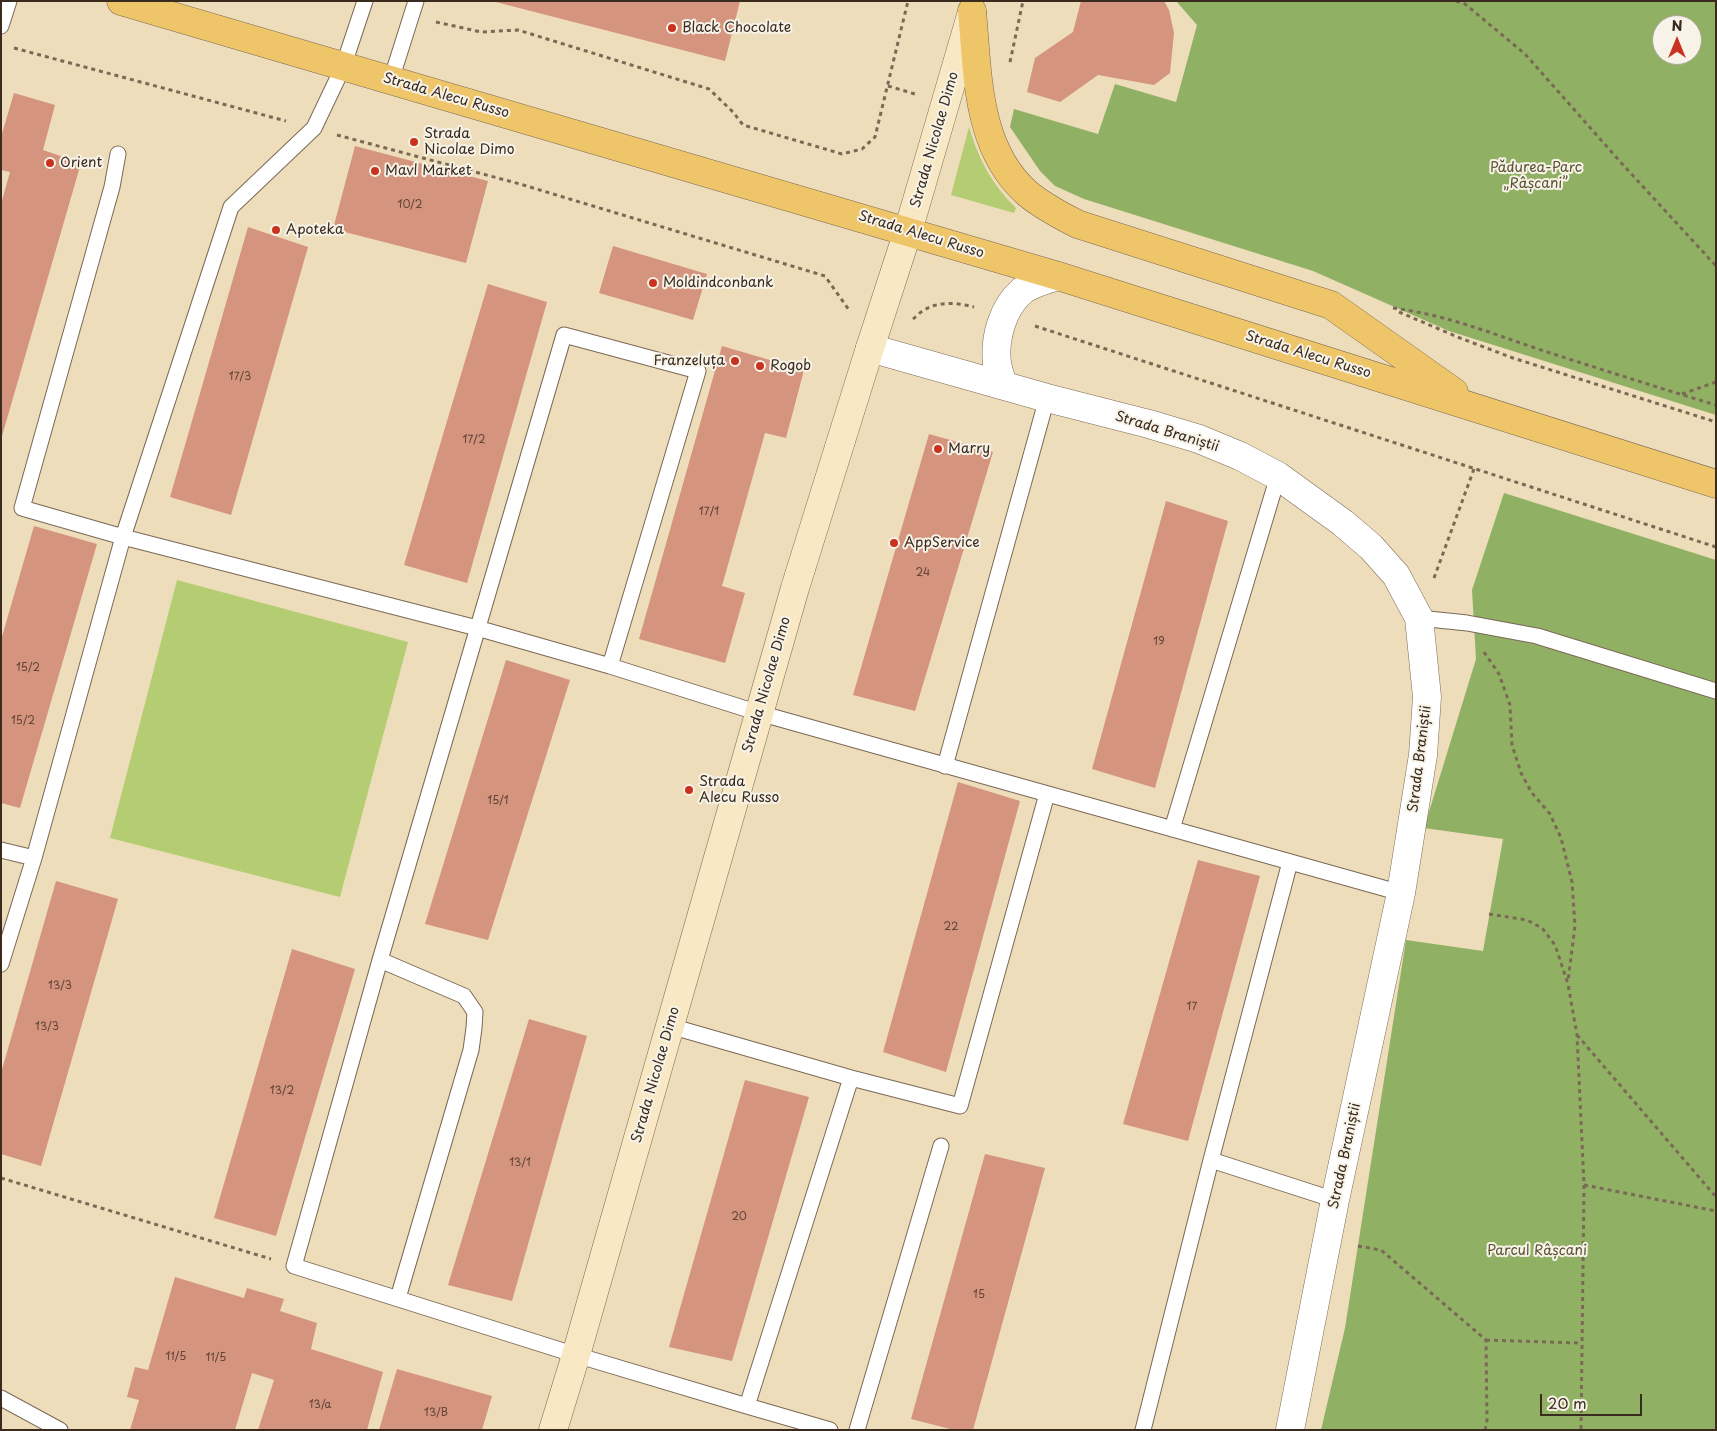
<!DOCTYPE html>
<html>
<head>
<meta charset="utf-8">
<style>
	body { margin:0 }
	#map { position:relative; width:1717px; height:1431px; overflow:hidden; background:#edb; font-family:"Playpen Sans",sans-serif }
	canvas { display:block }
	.frame { position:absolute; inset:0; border:2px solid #3b2a1e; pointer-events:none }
	.north { position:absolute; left:1652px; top:15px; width:50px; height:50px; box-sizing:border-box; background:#f7f3e8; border:1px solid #aca397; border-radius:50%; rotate:0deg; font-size:14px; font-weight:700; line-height:20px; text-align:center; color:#3b2a1e }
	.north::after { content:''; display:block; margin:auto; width:18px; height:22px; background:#c8321e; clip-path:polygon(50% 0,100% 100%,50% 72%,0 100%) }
	.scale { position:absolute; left:1540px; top:1394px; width:102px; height:22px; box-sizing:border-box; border:2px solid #3b2a1e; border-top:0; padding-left:6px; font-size:15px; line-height:18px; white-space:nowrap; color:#3b2a1e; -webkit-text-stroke:4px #f7f3e8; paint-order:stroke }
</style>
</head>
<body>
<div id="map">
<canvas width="1717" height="1431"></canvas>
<div class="frame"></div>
<div class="north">N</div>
<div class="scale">20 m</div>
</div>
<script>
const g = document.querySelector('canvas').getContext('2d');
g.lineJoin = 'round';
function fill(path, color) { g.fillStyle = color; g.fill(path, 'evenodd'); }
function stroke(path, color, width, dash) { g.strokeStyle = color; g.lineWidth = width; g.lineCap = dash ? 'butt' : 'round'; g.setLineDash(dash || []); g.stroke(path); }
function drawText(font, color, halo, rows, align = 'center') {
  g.font = font + ' "Playpen Sans",sans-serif'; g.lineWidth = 4; g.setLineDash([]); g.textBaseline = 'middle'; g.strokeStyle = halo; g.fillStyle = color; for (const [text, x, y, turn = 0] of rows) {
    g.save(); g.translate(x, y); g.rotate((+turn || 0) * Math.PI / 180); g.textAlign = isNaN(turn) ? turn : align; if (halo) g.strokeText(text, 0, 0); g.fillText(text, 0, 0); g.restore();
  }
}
const green = new Path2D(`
	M969,127c10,33 22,56 47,81l-2,5 -63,-18z
	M177,580l231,62 -68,255 -230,-59z`);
const forest = new Path2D(`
	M1176,1h540v414l-267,-84 -136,-60 -229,-72 -29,-13 -15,-15 -30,-44 4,-18 84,25 17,-50 61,18 21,-77zM1662,25h30v30h-30z
	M1504,493l212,67v870h-395l24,-102 61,-388 77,11 20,-112 -79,-11 52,-169 -4,-69z`);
const building = new Path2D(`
	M492,1h248l-15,60z
	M1081,1h83l5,9 5,23 -4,40 -16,12 -56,-10 -38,27 -33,-10 8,-34 38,-26z
	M14,93l41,12 -12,45 38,13 -79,273 -1,-232 9,-32 -9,-2v-33z
	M355,146l133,35 -22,82 -133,-34z
	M248,227l60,20 -77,268 -61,-18z
	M613,246l94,28 -14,46 -94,-27z
	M488,284l59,18 -80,281 -63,-18z
	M722,346l82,24 -18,68 -21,-5 -43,153 23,7 -20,70 -86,-24z
	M929,434l64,18 -78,259 -62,-16z
	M1166,501l62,20 -73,267 -63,-19z
	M34,526l63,18 -77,264 -19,-5v-163z
	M506,660l64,20 -82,260 -63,-16z
	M958,782l62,19 -74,271 -63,-20z
	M1198,860l62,16 -72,265 -65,-17z
	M56,881l62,18 -77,267 -40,-12v-81z
	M292,949l63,20 -79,267 -62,-18z
	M529,1019l58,17 -75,265 -64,-16z
	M745,1080l64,17 -77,264 -63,-14z
	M985,1154l60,14 -72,262h-19l-43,-11z
	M175,1277l69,21 3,-10 37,11 -4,12 37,12 -6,26 72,23 -16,58h-109l16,-50 -22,-7 -17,57h-105l9,-30 -12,-3 8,-30 13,3z
	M397,1369l95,27 -10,34h-103z`);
const path = new Path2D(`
	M1456,1l9,3 60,50 100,113 91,99
	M436,22l45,10 37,-2 191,59 24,23 10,13 99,29 20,-5 13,-12 33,-136
	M14,48l272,73
	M1010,62l13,-61
	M888,86l27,8
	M337,135l183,49 305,92 24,34
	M1393,308c53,7 95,24 145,41 59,19 118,38 178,56
	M1399,312l61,26 53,20 203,64
	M913,319c4,-3 8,-8 13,-10 14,-8 33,-6 48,-2
	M1035,326l681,221
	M1682,394l34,-12
	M1434,578l40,-109
	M1484,652l15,22 11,31 2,40 9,28 11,20 18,21 11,24 11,44 3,44 -7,55
	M1489,914l38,6 15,8 13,17 13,39 9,51 7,150 -3,245
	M1577,1035l139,162
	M1,1178l270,81
	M1584,1185l132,26
	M1358,1246l23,4 105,90 1,81 -2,9
	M1486,1340l95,3`);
const service = new Path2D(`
	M1,26l8,-25
	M391,80l25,-79
	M118,154l-6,33 -90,321 101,29 354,91 133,38 149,47 642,180
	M1419,618l48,5 70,13 179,55
	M610,666l88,-295 -134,-36 -184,625 -86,306 282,89 171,51 104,-328 -181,-52
	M945,766l102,-368
	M1172,829l106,-353
	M1,850l33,8 89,-321 108,-330 83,-79 29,-61 22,-66
	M380,960l84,36 11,16 -1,16 -3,22 -73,248
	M1,964l33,-106
	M851,1078l109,28 87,-312
	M1211,1160l124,40
	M1,1398l59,32
	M747,1406l83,24
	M857,1430l84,-284
	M1143,1430l68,-270 79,-298`);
const minor = new Path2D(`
	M870,348l177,50 102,26 50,15 41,17 38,20 65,47 28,24 25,28 23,43 8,79 -4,58 -22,138 -66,307 -45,230
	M1003,385c-2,-7 -5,-15 -6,-22 -3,-25 6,-56 25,-72 10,-8 24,-11 36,-15`);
const secondary = new Path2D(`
	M553,1430l23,-75 219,-767 75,-240 38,-117 64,-219`);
const primary = new Path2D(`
	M121,1l937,275 658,208
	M972,11c6,63 4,138 56,183 16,13 32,21 49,30l254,81 123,87`);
const markers = [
	[672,28,5,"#c8321e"],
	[414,142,5,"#c8321e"],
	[50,163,5,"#c8321e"],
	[375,171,5,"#c8321e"],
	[276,230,5,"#c8321e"],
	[653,283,5,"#c8321e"],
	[735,361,5,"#c8321e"],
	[760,366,5,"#c8321e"],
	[938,449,5,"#c8321e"],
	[894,543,5,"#c8321e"],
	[689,790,5,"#c8321e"]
];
const numberNames = [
	["10/2",410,205],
	["17/3",240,377],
	["17/2",474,440],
	["17/1",709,512],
	["24",923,573],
	["19",1159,642],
	["15/2",28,668],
	["15/2",23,721],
	["15/1",498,801],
	["22",951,927],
	["13/3",60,986],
	["17",1192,1007],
	["13/3",47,1027],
	["13/2",282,1091],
	["13/1",520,1163],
	["20",739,1217],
	["15",979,1295],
	["11/5",176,1357],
	["11/5",216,1358],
	["13/a",320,1405],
	["13/B",436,1413]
];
const poiNames = [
	["Black Chocolate",682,28],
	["Strada",424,134],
	["Nicolae Dimo",424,150],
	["Orient",60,163],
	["Mavl Market",385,171],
	["Apoteka",286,230],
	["Moldindconbank",663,283],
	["Franzeluța",725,361,"right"],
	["Rogob",770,366],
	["Marry",948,449],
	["AppService",904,543],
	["Strada",699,782],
	["Alecu Russo",699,798]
];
const streetNames = [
	["Strada Alecu Russo",446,96,16],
	["Strada Nicolae Dimo",935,140,-74],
	["Strada Alecu Russo",921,235,17],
	["Strada Alecu Russo",1308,355,17],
	["Strada Braniștii",1167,432,17],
	["Strada Nicolae Dimo",767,685,-74],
	["Strada Braniștii",1420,759,-83],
	["Strada Nicolae Dimo",656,1075,-74],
	["Strada Braniștii",1345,1156,-78]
];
const parkNames = [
	["Pădurea-Parc",1536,168],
	["„Râșcani”",1536,184],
	["Parcul Râșcani",1537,1251]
];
fill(green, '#b5cd72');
fill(forest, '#90b064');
fill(building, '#d4947e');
stroke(service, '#7a6955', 17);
stroke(minor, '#7a6955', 29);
stroke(secondary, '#7a6955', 29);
stroke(primary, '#7a6955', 29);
stroke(path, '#7a6955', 3, [4, 4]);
stroke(service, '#fff', 15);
stroke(minor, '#fff', 28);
stroke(secondary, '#f8e8c3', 28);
stroke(primary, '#eec569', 28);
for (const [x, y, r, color] of markers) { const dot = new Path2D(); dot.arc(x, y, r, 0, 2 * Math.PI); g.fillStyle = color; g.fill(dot); stroke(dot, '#f7f3e8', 2); }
drawText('11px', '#614436', null, numberNames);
drawText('14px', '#3b2a1e', '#f7f3e8', poiNames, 'left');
drawText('14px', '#3b2a1e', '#f7f3e8', streetNames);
drawText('14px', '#5a5333', '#f7f3e8', parkNames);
</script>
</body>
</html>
